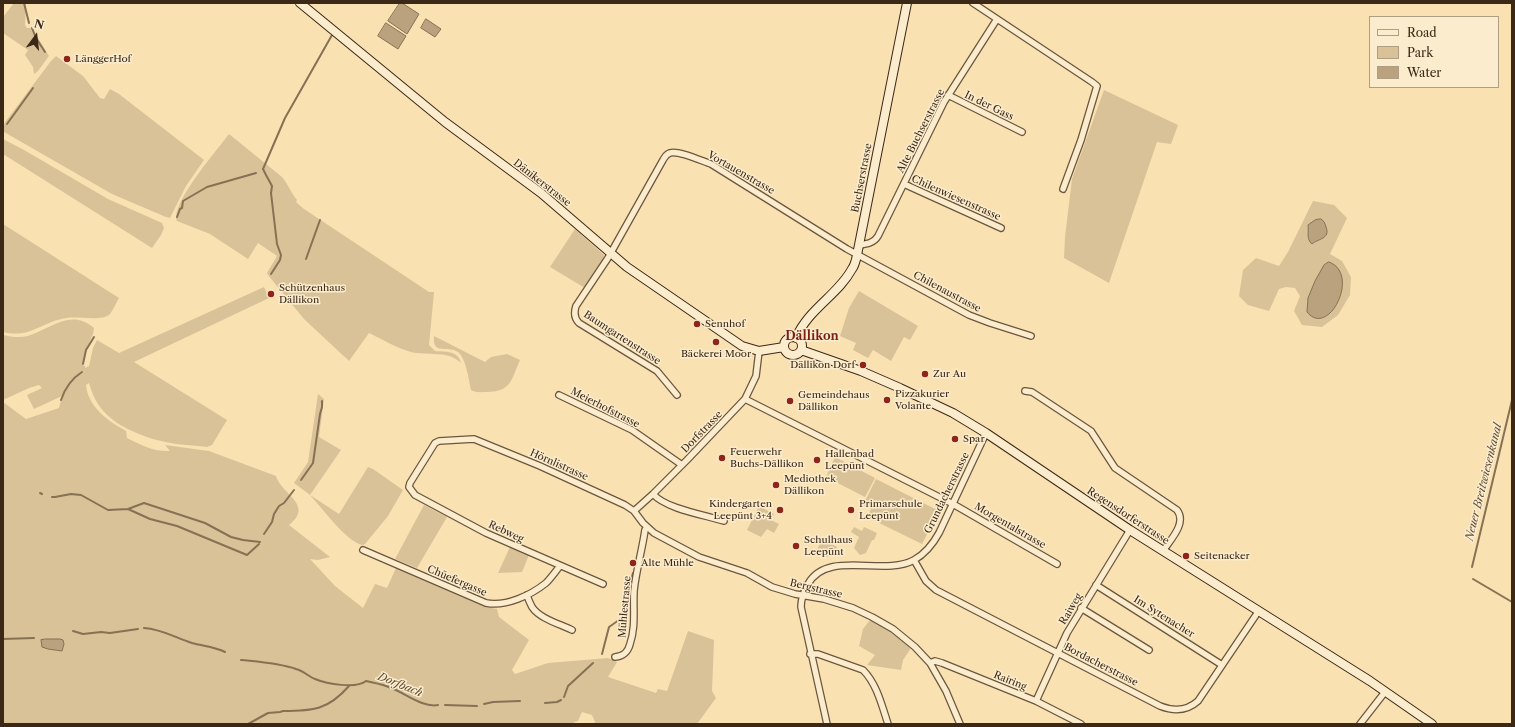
<!DOCTYPE html>
<html>
<head>
<meta charset="utf-8">
<style>
	body { margin:0 }
	#map { position:relative; width:1515px; height:727px; overflow:hidden; background:#f9e1b2; font-family:"Libre Caslon Text",serif }
	canvas { display:block }
	.frame { position:absolute; inset:0; border:4px solid #3c2817; pointer-events:none }
	.legend { position:absolute; left:1369px; top:16px; width:130px; height:72px; box-sizing:border-box; background:#fbeccd; border:1px solid #af9e84; margin:0; padding:5px 7px; list-style:none; font-size:12px; color:#3c2817 }
	.legend li { display:flex; align-items:center; gap:8px; height:20px }
	.legend b { width:20px; border:1px solid #af9e84 }
	.north { position:absolute; left:16px; top:16px; width:40px; height:40px; -webkit-text-stroke:3px #fbeccd; paint-order:stroke; rotate:15deg; font-size:11px; font-weight:700; line-height:16px; text-align:center; color:#3c2817 }
	.north::after { content:''; display:block; margin:auto; width:14px; height:18px; background:#3c2817; clip-path:polygon(50% 0,100% 100%,50% 72%,0 100%) }
</style>
</head>
<body>
<div id="map">
<canvas width="1515" height="727"></canvas>
<div class="frame"></div>
<ul class="legend">
<li><b style="height:5px;background:#fbeccd"></b>Road</li>
<li><b style="height:11px;background:#d9c298"></b>Park</li>
<li><b style="height:11px;background:#b9a27d"></b>Water</li>
</ul>
<div class="north">N</div>
</div>
<script>
const g = document.querySelector('canvas').getContext('2d');
g.lineJoin = 'round';
function fill(path, color) { g.fillStyle = color; g.fill(path, 'evenodd'); }
function stroke(path, color, width, dash) { g.strokeStyle = color; g.lineWidth = width; g.lineCap = dash ? 'butt' : 'round'; g.setLineDash(dash || []); g.stroke(path); }
function drawText(font, color, halo, rows, align = 'center') {
  g.font = font + ' "Libre Caslon Text",serif'; g.lineWidth = 3; g.setLineDash([]); g.textBaseline = 'middle'; g.strokeStyle = halo; g.fillStyle = color; for (const [text, x, y, turn = 0] of rows) {
    g.save(); g.translate(x, y); g.rotate((+turn || 0) * Math.PI / 180); g.textAlign = isNaN(turn) ? turn : align; if (halo) g.strokeText(text, 0, 0); g.fillText(text, 0, 0); g.restore();
  }
}
const green = new Path2D(`
	M14,3h12l-1,22 2,3h5l17,28 -11,15 -4,3 -1,-7 -8,-12 3,-5 -25,-17v-16z
	M56,56l27,20 17,22 4,1 6,-10 9,5 85,66 -18,26 -16,32 -4,-1 -54,-23 -108,-62 -1,-6 3,-5 45,-60z
	M1104,90l74,35 -7,19 -14,-2 -48,141 -45,-25 1,-21 7,-58z
	M229,134l53,43c6,7 9,16 15,23l-1,2 8,7 125,83h5l-5,53 6,6c10,1 23,-1 26,12 -13,-13 -33,-7 -50,-11 -15,-4 -29,-13 -42,-19l-20,28 -45,-42 -36,-44 -1,-2 10,-17 -19,-13 -10,16 -38,-25 -33,-13c-7,-17 41,-72 52,-87z
	M3,139l21,11 84,49 54,24 2,5 -3,7 -9,13 -149,-94z
	M1313,201l21,4 13,13 -17,36 12,7 9,16 -1,18 -12,20 -16,12 -20,-2 -8,-14 6,-15 -5,-8 -9,-1 -7,2 -10,22 -21,-6 -9,-9 4,-26 13,-12 23,8 9,-14z
	M3,224l116,74c-3,5 -6,12 -9,16 -9,8 -31,2 -43,4 -25,3 -36,21 -64,14z
	M575,229l29,26 -1,6 -18,27 -35,-21z
	M264,287l5,11 -135,64 93,58 -15,25 -5,2c-15,-2 -31,-2 -46,-6 -10,-2 -20,-6 -29,-10 -23,-11 -36,-23 -43,-48l-3,2c2,22 22,36 40,46l1,7c14,7 27,14 43,13l-5,-6 44,6 67,25c5,18 39,29 13,49l41,32 -12,3 -8,-1 25,27 28,22 12,-24 12,4 9,-20 90,39 11,2 2,8 30,23 -17,30 3,4 33,-11 60,-5 9,4 -9,15 48,16 2,-4 9,2 21,-60 26,9 -2,51 4,7 -19,26h-103l1,-2 -3,-7 -10,-3 -4,9 -4,1 1,2h-572v-322l23,17 33,-11 3,-12 -28,13 -7,-14 15,-7 -3,-3 -10,3 -26,12v-65c8,2 17,3 25,1 23,-7 42,-28 66,-8l-1,6 -8,18 -3,13 3,1v2l4,-2 4,-18 4,-8 22,13z
	M859,291l59,35 -8,14 -6,-3 -13,24 -18,-11 -5,8 -15,-8 3,-7 -16,-7 9,-28z
	M434,336l51,26 6,-5 16,-3 13,6c-9,20 -8,31 -33,32 -6,0 -11,1 -16,-2 -2,-9 -5,-32 -13,-38 -10,-7 -26,4 -24,-16z
	M318,394l6,5 -5,38 22,13 -31,45 29,19 29,-47 5,2 30,21 -15,26 -23,28 -3,1c-17,-5 -40,-37 -52,-50 -5,-4 -11,-8 -16,-12l14,-21z
	M835,457l40,21 -10,19 -39,-20z
	M876,479l63,32 -17,33 -55,-27 4,-8 -8,-4z
	M424,505l23,12 -30,51 -22,-9z
	M759,506l15,8 -3,6 8,4 -5,9 -7,-4 -6,8 -14,-7z
	M854,527l8,4 2,-4 13,6 -3,7h-2l-6,13 -6,2 -6,-7 5,-11 -8,-5z
	M823,537l5,2 1,-2 3,1 -2,5 7,4 -1,5 -11,6 -5,-5 -3,2h-5l-1,-3 6,-2z
	M510,547l19,8 -7,17 -24,1z
	M870,620l26,15 15,13 -8,12 -2,10 -34,-5 8,-10 -16,-9 4,-17z`);
const water = new Path2D(`
	M400,3h2l17,11 -12,20 -19,-13z
	M426,19l15,10 -6,8 -14,-9z
	M386,23l20,13 -8,13 -20,-13z
	M1321,219c3,2 4,4 5,8 5,12 -9,12 -14,17 -6,-5 -3,-12 -4,-19l7,-5z
	M1329,262c32,11 0,77 -22,50l1,-14 7,-17 9,-16z
	M46,639h14l3,1 1,4 -2,7 -14,-2 -6,-2 -1,-7z`);
const stream = new Path2D(`
	M24,3l5,20
	M32,28l4,10 9,14
	M7,124l26,-36
	M177,217l3,-8 2,-1 1,-7 24,-14 49,-14
	M306,259l14,-39
	M271,274l9,-14 1,-5 -4,-11 -6,-51 1,-7 -6,-11 -3,-6 22,-51 47,-83
	M83,364l3,-14 8,-13
	M61,400c4,-12 10,-21 21,-28
	M301,480l12,-17 7,-49 2,-7v-6
	M40,493l2,1
	M52,497h3l16,-3 10,1 27,15 20,-1 22,10 27,7 70,29 12,-11
	M128,509l16,-6 61,20 26,14 12,3 17,2
	M264,534l8,-12 2,-8 5,-8 5,-3 10,-13
	M1472,567l40,-167
	M1473,579l39,23
	M629,588l4,-15
	M144,628c18,1 32,10 48,15 11,3 23,4 33,9
	M73,631l10,3 18,-2 9,1 28,-4
	M3,639l31,-1
	M602,654l7,-27c18,-12 18,-12 19,-33
	M241,660c19,2 37,3 55,9 8,2 13,8 19,10 12,5 41,10 51,2 9,2 17,3 25,7 14,5 32,20 47,17
	M564,697l4,-11 25,-23
	M545,703l12,-1 4,-2
	M484,704l9,-2 27,-1
	M445,705l32,1
	M248,724l20,-11 12,-1 3,-1c30,0 45,-1 66,-25`);
const street = new Path2D(`
	M973,3l119,79 5,4 -16,54 -18,49
	M948,95l74,37
	M904,184l97,44
	M859,245c8,-1 15,-2 19,-9l66,-134 53,-83
	M1025,391l7,1 59,39 24,37 62,42c10,13 -6,29 -14,41
	M559,395l73,35 50,35
	M677,395l-20,-24 -78,-48c-5,-5 -5,-11 -3,-17l32,-48 55,-98c2,-3 3,-6 7,-7 8,-3 32,8 41,11l136,85 122,66 21,8 41,13
	M745,399l208,105 104,60
	M653,494c13,15 52,21 71,27
	M634,511l19,-17 34,-34 58,-61 11,-23 3,-25
	M363,550l123,53c20,4 45,-8 60,-20 5,-5 9,-11 14,-17
	M914,560l12,21 10,9 224,116c13,5 27,5 38,-5l60,-89
	M603,584l-117,-51 -71,-38 -6,-8 1,-4 25,-40 4,-2 35,-2 66,27 85,39 9,6 9,12 11,10 45,24 48,16 25,14 23,7 29,5 29,9 19,9 21,12 22,18 15,16 16,28 14,33
	M1096,585l126,80
	M527,595c1,4 3,8 5,12 8,12 28,17 40,23
	M1081,608l68,42
	M810,654h8l45,16c14,14 19,36 25,54
	M615,657c9,-1 13,-5 15,-13 6,-17 3,-35 4,-53 2,-20 8,-40 11,-61l2,-3
	M930,663l5,-2 7,2 94,38 45,23
	M1036,701l31,-68 63,-103
	M827,724l-26,-117c0,-8 3,-16 7,-23 20,-35 75,-7 106,-24 11,-6 19,-16 25,-27l47,-100
	M1360,724l25,-32`);
const secondary = new Path2D(`
	M300,3l145,119 96,71 86,74 115,79 17,5 25,-4
	M784 346a9 9 0 1 1 18 0a9 9 0 1 1-18 0Z
	M796,338c12,-29 42,-43 56,-69 3,-4 4,-9 5,-14l50,-252
	M801,350l60,21 39,17 53,25 33,20 144,97 240,151 62,43`);
const markers = [
	[67,59,4,"#8f2418"],
	[271,294,4,"#8f2418"],
	[697,324,4,"#8f2418"],
	[716,342,4,"#8f2418"],
	[863,365,4,"#8f2418"],
	[925,374,4,"#8f2418"],
	[887,400,4,"#8f2418"],
	[790,401,4,"#8f2418"],
	[955,439,4,"#8f2418"],
	[722,458,4,"#8f2418"],
	[817,460,4,"#8f2418"],
	[776,485,4,"#8f2418"],
	[780,510,4,"#8f2418"],
	[851,510,4,"#8f2418"],
	[796,546,4,"#8f2418"],
	[1186,556,4,"#8f2418"],
	[633,563,4,"#8f2418"]
];
const poiNames = [
	["LänggerHof",75,59],
	["Schützenhaus",279,288],
	["Dällikon",279,300],
	["Sennhof",705,324],
	["Bäckerei Moor",716,354,"center"],
	["Dällikon Dorf",855,365,"right"],
	["Zur Au",933,374],
	["Pizzakurier",895,394],
	["Volante",895,406],
	["Gemeindehaus",798,395],
	["Dällikon",798,407],
	["Spar",963,439],
	["Feuerwehr",730,452],
	["Buchs-Dällikon",730,464],
	["Hallenbad",825,454],
	["Leepünt",825,466],
	["Mediothek",784,479],
	["Dällikon",784,491],
	["Kindergarten",772,504,"right"],
	["Leepünt 3+4",772,516,"right"],
	["Primarschule",859,504],
	["Leepünt",859,516],
	["Schulhaus",804,540],
	["Leepünt",804,552],
	["Seitenacker",1194,556],
	["Alte Mühle",641,563]
];
const streetNames = [
	["In der Gass",989,106,26],
	["Alte Buchserstrasse",921,131,-63],
	["Vortauenstrasse",741,173,30],
	["Buchserstrasse",862,178,-79],
	["Dänikerstrasse",542,183,38],
	["Chilenwiesenstrasse",956,198,24],
	["Chilenaustrasse",947,292,28],
	["Baumgartenstrasse",622,338,33],
	["Meierhofstrasse",605,408,27],
	["Dorfstrasse",702,432,-46],
	["Hörnlistrasse",559,465,24],
	["Grundacherstrasse",947,493,-64],
	["Regensdorferstrasse",1128,516,33],
	["Morgentalstrasse",1010,526,30],
	["Rebweg",506,532,25],
	["Chüefergasse",457,581,23],
	["Bergstrasse",816,589,13],
	["Mühlestrasse",625,607,-85],
	["Raiweg",1071,609,-59],
	["Im Sytenacher",1164,617,32],
	["Bordacherstrasse",1101,665,27],
	["Rairing",1010,681,22]
];
const waterNames = [
	["Neuer Breitwiesenkanal",1484,482,-76],
	["Dorfbach",400,685,22]
];
const quarterNames = [
	["Dällikon",812,337]
];
fill(green, '#d9c298');
fill(water, '#b9a27d');
stroke(water, '#877154', 1);
stroke(stream, '#877154', 2);
stroke(street, '#6b563e', 8);
stroke(secondary, '#3c2817', 10);
stroke(street, '#fbeccd', 5.5);
stroke(secondary, '#fbeccd', 8);
for (const [x, y, r, color] of markers) { const dot = new Path2D(); dot.arc(x, y, r, 0, 2 * Math.PI); g.fillStyle = color; g.fill(dot); stroke(dot, '#fbeccd', 1.5); }
drawText('10px', '#3c2817', '#fbeccd', poiNames, 'left');
drawText('10px', '#3c2817', '#fbeccd', streetNames);
drawText('italic 11px', '#624d36', '#fbeccd', waterNames);
drawText('bold 12px', '#7a1f14', '#fbeccd', quarterNames);
</script>
</body>
</html>
